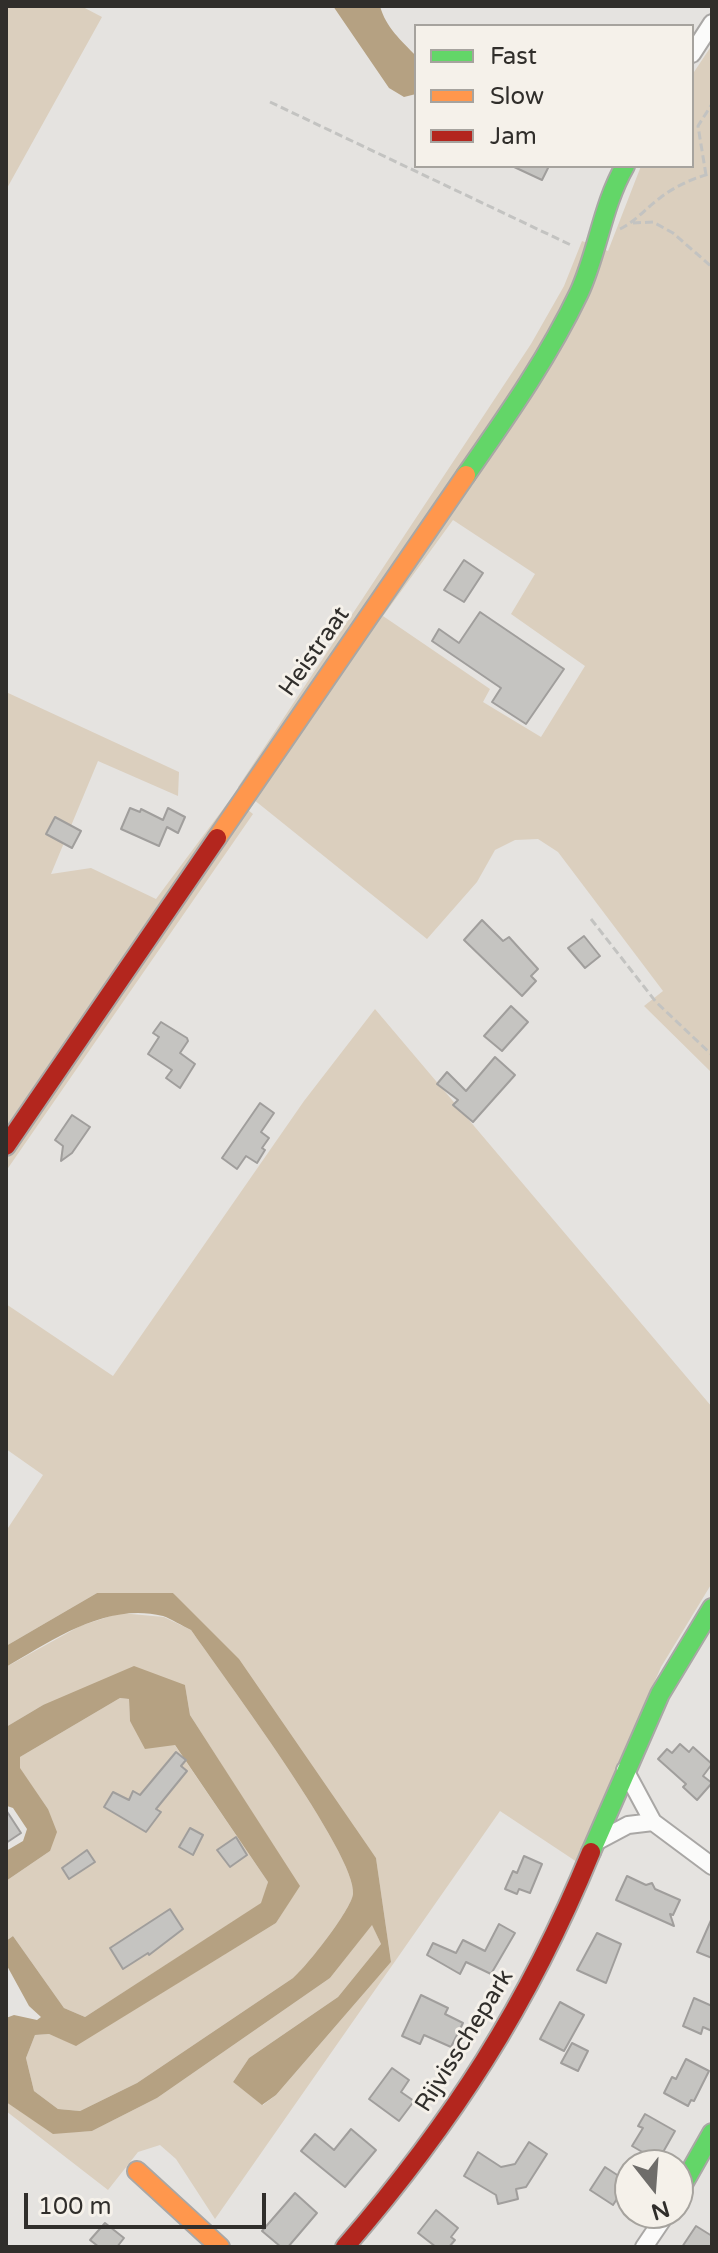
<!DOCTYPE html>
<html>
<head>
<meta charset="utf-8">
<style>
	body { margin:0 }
	#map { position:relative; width:718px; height:2253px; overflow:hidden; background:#e5e3e0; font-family:"Varela Round",sans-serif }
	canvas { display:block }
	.frame { position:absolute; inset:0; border:8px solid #302e2b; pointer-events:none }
	.legend { position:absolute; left:414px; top:24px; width:280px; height:144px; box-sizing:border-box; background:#f5f1ea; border:2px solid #a6a39e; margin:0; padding:10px 14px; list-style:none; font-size:24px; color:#302e2b }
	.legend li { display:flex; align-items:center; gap:16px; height:40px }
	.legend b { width:40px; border:2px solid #a6a39e }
	.north { position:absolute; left:614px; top:2149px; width:80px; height:80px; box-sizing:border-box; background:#f5f1ea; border:2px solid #a6a39e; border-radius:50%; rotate:163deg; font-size:22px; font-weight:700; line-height:32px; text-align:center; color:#302e2b }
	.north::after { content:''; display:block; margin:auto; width:28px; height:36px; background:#6f6d6a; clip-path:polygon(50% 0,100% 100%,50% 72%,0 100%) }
	.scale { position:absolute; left:24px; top:2193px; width:242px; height:36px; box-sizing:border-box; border:4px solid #302e2b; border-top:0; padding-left:10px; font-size:24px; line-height:28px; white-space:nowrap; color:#302e2b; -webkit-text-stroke:6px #f5f1ea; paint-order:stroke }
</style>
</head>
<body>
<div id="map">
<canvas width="718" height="2253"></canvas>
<div class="frame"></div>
<ul class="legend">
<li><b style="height:10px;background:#63d668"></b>Fast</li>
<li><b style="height:10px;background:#ff974d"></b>Slow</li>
<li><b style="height:10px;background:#b3261e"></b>Jam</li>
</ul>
<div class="north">N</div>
<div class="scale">100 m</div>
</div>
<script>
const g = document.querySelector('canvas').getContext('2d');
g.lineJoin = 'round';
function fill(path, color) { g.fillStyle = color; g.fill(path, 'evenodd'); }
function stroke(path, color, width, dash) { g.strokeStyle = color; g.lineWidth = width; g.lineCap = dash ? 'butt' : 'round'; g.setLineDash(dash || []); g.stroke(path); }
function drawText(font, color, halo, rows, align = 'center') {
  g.font = font + ' "Varela Round",sans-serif'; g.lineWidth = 6; g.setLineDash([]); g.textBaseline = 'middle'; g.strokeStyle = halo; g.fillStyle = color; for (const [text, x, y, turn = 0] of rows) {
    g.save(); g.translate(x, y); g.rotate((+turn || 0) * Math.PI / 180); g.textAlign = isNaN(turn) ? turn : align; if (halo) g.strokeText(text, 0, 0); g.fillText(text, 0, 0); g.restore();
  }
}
const green = new Path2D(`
	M6,6h75l21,11 -96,173z
	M712,45v1028l-68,-67 19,-15 -105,-139 -20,-13 -23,1 -20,10 -18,32 -50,57 -189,-152 293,-443 33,-58 18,-45 26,10 33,-85h51v-91zM453,520l82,54 -24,40 74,52 -44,71 -58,-35 7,-13 -107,-73z
	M6,692l173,80 -1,24 -80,-35 -47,113 40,-6 65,31 76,-102 21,17 -247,357z
	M375,1009l337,398v176l-51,84 -84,195 -77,-51 -285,408 -39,-60 -16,-14 -22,7 -30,38 -102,-79v-9l47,31 39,-2 65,-33 173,-120 42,-54 9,20 -43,53 -89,61 -16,24 30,23 13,-10 115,-133 -15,-104 -203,-265h-76l-91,53v-115l37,-56 -37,-26v-145l107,72 191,-275z
	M120,1613l44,4 27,13c29,42 167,226 162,264 -2,16 -46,72 -60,84l-156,105 -57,28 -22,-2 -24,-18 -8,-33 9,-23 14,-1 27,11 200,-122 23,-37 -109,-171 -5,-30 -142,20 -37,22v-60l74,-41z
	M120,1698l9,1 1,22 44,23 94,138 -6,21 -177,114 -21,-9 -51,-72 -7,5v-60l44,-30 -2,-42 -29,-41 1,-11z`);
const water = new Path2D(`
	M333,6h47c6,22 21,34 36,50v38l-12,3 -15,-9z
	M97,1593h76l66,66 137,199 15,104 -115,133 -14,10 -29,-23 16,-24 89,-61 43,-53 -9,-19 -42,53 -173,120 -65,33 -39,3 -47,-32v-84l8,-3 23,5 4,-3 -12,-11 -23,-42v-23l7,-5 51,72 21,9 176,-114 7,-21 -93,-137 -30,4 -15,-28 -1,-22 -9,-1 -100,59v11l28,41 9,23 -7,19 -44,30v-30l17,-10 4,-12 -14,-21 -6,-2 -1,-79 37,-22 91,-39 51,19 5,30 110,171 -24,37 -200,123 -27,-12 -14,1 -9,23 8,33 24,18 22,2 57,-28 156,-105c14,-12 58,-68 60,-84 5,-38 -133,-222 -162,-264 -9,-4 -19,-11 -28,-14 -57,-14 -110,24 -157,51v-21z`);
const building = new Path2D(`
	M512,166h37l-7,14z
	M464,560l19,13 -19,29 -20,-12z
	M480,612l84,57 -38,55 -34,-22 9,-14 -69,-47 7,-12 20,14z
	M130,808l10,4 1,-3 22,11 5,-12 17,9 -7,16 -11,-6 -8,19 -38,-17z
	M55,817l26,14 -9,17 -26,-14z
	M482,920l21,21 6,-4 29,32 -7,7 5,5 -14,15 -58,-56z
	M584,936l16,20 -15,12 -17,-20z
	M511,1006l17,16 -26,29 -18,-15z
	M161,1022l26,16 1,3 -8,12 15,11 -15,24 -14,-10 6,-8 -24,-16 11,-17 -6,-4z
	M495,1057l20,18 -42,47 -20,-17 5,-5 -21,-16 10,-12 19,19z
	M260,1103l14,10 -13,19 8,6 -7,10 3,2 -8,13 -11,-7 -9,13 -15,-11z
	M72,1115l18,12 -18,26 -11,8 2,-15 -8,-6z
	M680,1744l9,8 4,-5 19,17 -9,12 9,7 -15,17 -14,-13 3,-3 -28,-25 9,-10 5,4z
	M176,1752l10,8 -5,6 6,5 -31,38 5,3 -15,20 -42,-25 9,-15 16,8 4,-9 7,4z
	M6,1810l15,23 -15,10z
	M190,1828l13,7 -10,20 -14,-8z
	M236,1837l11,18 -17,12 -13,-17z
	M87,1850l8,12 -26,17 -7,-11z
	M524,1856l18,8 -12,29 -11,-4 -2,5 -12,-5 8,-18 4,2z
	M627,1876l19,9 6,-2 3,6 25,11 -7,15 -3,-1 4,12 -58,-26z
	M170,1909l13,20 -34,26 -1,-2 -25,16 -13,-21z
	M712,1918v40l-15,-6z
	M499,1924l16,9 -24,41 -25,-12 -6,12 -33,-19 6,-12 23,10 7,-13 22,11z
	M597,1933l24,11 -15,39 -29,-13z
	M421,1995l27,13 -3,6 18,9 -12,24 -27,-12 -4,9 -18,-8z
	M694,1998l18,8v25l-9,-4 -2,7 -18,-8z
	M560,2002l24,13 -20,36 -24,-12z
	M572,2043l16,8 -10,20 -17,-8z
	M686,2059l23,12 -15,30 -3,-1 -3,6 -24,-13 8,-16 4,2z
	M392,2068l17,12 -8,12 13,9 -15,20 -30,-22z
	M645,2114l30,17 -17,30 -26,-15 11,-18 -5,-2z
	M351,2129l25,21 -31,37 -44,-36 14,-17 19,16z
	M529,2142l18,12 -21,33 -10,2 2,10 -20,5 -2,-9 -32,-19 14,-24 23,15 14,-3z
	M605,2167l23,15 -15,23 -23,-15z
	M295,2193l22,20 -29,34h-7l-19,-16z
	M436,2210l22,18 -7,9 4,3 -6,7h-13l-18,-14z
	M105,2223l19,15 -7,9h-18l-9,-7z
	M696,2226l16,10v11h-30z`);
const path = new Path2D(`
	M270,102l303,144
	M706,175l-8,-49 14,-22
	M633,223l20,-1 20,11 39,34
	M620,229c16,-8 26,-21 40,-31 15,-12 34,-20 52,-25
	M591,919l65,83 56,53`);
const street = new Path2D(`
	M692,54l20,-31
	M625,1770l28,52 59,44
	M596,1842l32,-17 25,-3
	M644,2247l23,-34`);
const fast = new Path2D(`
	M466,475c41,-59 82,-117 113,-182 19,-41 23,-87 46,-127
	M591,1852l69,-158 52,-86
	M678,2193l34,-60`);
const slow = new Path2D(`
	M217,838l249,-363
	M137,2171l83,76`);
const jam = new Path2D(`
	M6,1146l211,-308
	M345,2247c108,-125 183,-242 246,-395`);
const streetNames = [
	["Heistraat",315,652,-55],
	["Rijvisschepark",465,2041,-58]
];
fill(green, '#dbcfbe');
fill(water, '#b5a182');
fill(building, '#c5c4c1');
stroke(building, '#a09e9c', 2);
stroke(street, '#a9a7a5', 20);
stroke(fast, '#a9a7a5', 22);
stroke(slow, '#a9a7a5', 22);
stroke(jam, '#a9a7a5', 22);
stroke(path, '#c3c3c1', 3, [8, 4]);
stroke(street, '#fbfbfa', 16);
stroke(fast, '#63d668', 18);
stroke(slow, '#ff974d', 18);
stroke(jam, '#b3261e', 18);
drawText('24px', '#302e2b', '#f5f1ea', streetNames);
</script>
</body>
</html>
